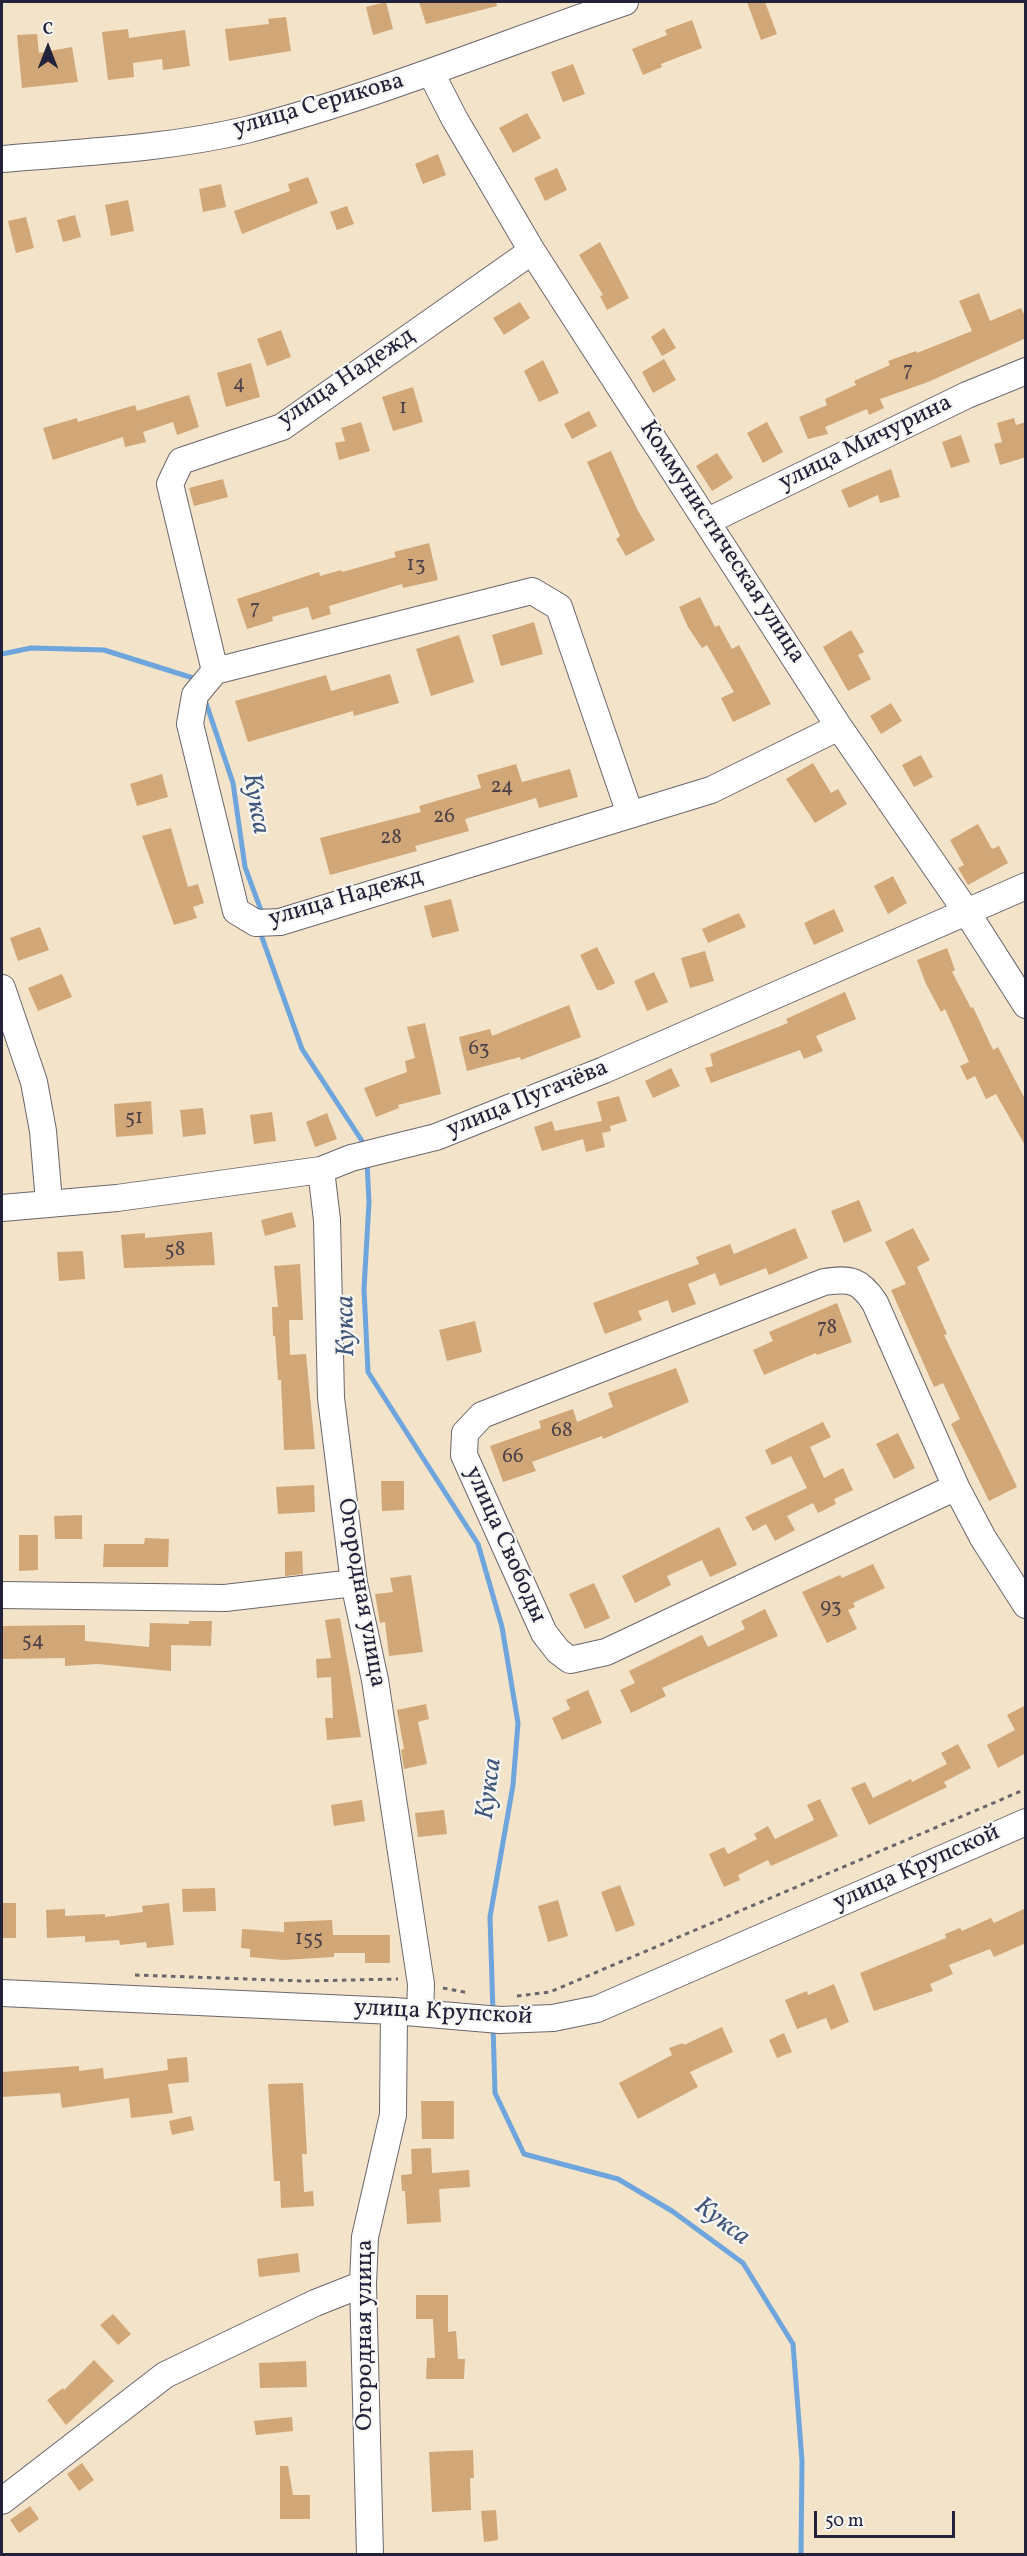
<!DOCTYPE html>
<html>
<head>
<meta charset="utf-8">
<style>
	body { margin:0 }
	#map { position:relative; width:1027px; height:2556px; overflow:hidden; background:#f2e3c9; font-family:Vollkorn,serif }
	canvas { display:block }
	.frame { position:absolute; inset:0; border:3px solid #22223b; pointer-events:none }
	.north { position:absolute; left:18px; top:18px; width:60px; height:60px; -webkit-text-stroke:4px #f6f6f2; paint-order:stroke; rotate:0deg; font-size:16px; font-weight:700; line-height:24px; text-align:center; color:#22223b }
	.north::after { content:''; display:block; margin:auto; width:21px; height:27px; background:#22223b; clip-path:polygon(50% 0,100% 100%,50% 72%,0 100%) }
	.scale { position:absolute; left:814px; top:2511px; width:141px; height:27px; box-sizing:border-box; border:3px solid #22223b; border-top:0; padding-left:8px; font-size:18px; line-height:21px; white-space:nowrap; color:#22223b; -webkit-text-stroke:4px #f6f6f2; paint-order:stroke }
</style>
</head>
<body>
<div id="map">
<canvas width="1027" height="2556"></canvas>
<div class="frame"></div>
<div class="north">С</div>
<div class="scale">50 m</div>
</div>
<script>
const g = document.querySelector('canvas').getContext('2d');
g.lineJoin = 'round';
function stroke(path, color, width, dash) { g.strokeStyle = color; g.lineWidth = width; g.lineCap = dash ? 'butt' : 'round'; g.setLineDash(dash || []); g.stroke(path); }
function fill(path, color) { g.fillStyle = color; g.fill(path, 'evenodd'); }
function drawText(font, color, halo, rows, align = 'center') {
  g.font = font + ' Vollkorn,serif'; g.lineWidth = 4.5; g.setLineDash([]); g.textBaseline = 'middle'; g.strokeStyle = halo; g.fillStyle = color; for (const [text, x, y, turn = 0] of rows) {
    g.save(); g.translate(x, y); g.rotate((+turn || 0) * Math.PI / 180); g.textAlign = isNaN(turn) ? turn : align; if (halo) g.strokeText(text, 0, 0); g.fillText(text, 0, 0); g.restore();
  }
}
const stream = new Path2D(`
	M2,654l29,-6 73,2 89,28
	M206,703l27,80 12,84 17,46
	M260,932l42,117 64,98
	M367,1162l2,40 -5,87 4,83 110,172 24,83 16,96 -5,62 -23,132 3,96
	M493,2026l2,67 29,61 94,25 54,32 71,52 50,81 9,117 -1,93`);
const building = new Path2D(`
	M386,2l7,27 -20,6 -7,-28z
	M419,2h77l1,4 -71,18z
	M747,2h18l12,32 -16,6z
	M286,17l5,34 -62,10 -4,-32 44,-5 -1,-5z
	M692,20l10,28 -41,16 1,3 -19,8 -11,-26 35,-14 -2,-5z
	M128,29l1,9 56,-8 5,36 -27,4 -1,-11 -29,4 1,14 -26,3 -6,-48z
	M37,34l2,19 33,-6 6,35 -56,6 -5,-53z
	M573,64l12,30 -22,8 -12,-30z
	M527,113l14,25 -28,15 -14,-25z
	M438,154l8,21 -23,9 -8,-20z
	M557,168l10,22 -22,11 -11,-23z
	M308,177l10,26 -76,31 -8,-23 56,-20 -2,-7z
	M221,184l5,23 -23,5 -4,-23z
	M128,200l6,31 -23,5 -6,-31z
	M347,206l7,18 -17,6 -7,-18z
	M75,215l6,22 -18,5 -6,-22z
	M26,217l8,31 -18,5 -8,-32z
	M600,242l29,56 -22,12 -7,-14 3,-1 -24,-40z
	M979,293l11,28 31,-13 5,10v20l-98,44 -48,17 4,9 -15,7 -2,-6 -42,18 3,7 -20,5 -9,-22 28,-12 -2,-6 31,-14 -2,-4 36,-16 -2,-4 28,-10 1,2 55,-22 -13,-30z
	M520,302l10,16 -26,17 -11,-17z
	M664,328l12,20 -14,8 -11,-19z
	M281,330l10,27 -24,9 -10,-27z
	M664,359l12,21 -23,13 -11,-21z
	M543,360l16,33 -20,9 -15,-31z
	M251,363l9,34 -34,10 -9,-34z
	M413,387l10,35 -30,9 -11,-34z
	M189,395l10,32 -22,8 -4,-13 -30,10 3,10 -21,5 -2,-10 -70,23 -10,-32 34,-10 1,4 57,-17 2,6z
	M589,411l8,15 -25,13 -8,-15z
	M1014,418l2,7 10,-3v35l-26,8 -6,-21 8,-2 -5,-19z
	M361,422l9,29 -31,9 -4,-17 10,-2 -4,-13z
	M767,422l16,30 -20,11 -16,-30z
	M961,435l9,27 -19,6 -9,-26z
	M611,451l26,58 18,31 -29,16 -10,-17 4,-3 -33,-74z
	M717,453l16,25 -21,13 -16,-25z
	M891,469l9,28 -20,6 -2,-8 -29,13 -8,-18z
	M223,479l5,18 -34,9 -5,-18z
	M429,543l9,37 -35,8 -1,-4 -73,22 2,8 -19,6 -4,-13 -36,10 1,4 -26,8 -10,-30 82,-27 1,4 21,-6 1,2 54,-15 -2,-5z
	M700,597l15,30 4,-2 13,24 7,-4 32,59 -38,18 -12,-24 13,-6 -27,-47 -5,3 -14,-21 -9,-20z
	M534,622l9,32 -42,12 -9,-31z
	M851,630l13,22 -6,3 13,24 -23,12 -25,-44z
	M459,635l15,47 -43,14 -15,-47z
	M390,674l9,29 -45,13 -1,-5 -105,31 -13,-41 91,-26 5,16z
	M891,703l11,18 -21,13 -11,-18z
	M921,755l12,22 -19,10 -12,-22z
	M813,763l18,30 7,-4 9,15 -32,19 -29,-44z
	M516,764l6,18 48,-13 8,28 -39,11 -3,-10 -71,21 4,12 -54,15 2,5 -87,24 -10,-37 101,-26 -2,-6 62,-18 -4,-13z
	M162,774l6,23 -31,9 -7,-22z
	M978,824l14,25 7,-3 9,17 -40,22 -10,-17 6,-3 -14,-25z
	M171,828l17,59 10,-3 6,19 -11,4 4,11 -23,7 -32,-89z
	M893,876l14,27 -19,11 -14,-28z
	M451,899l8,32 -27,7 -8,-32z
	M834,909l10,22 -30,14 -10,-22z
	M739,913l7,14 -38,16 -6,-14z
	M40,927l9,23 -31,11 -8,-23z
	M597,947l18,36 -13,7h-5l-17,-35z
	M947,948l8,22 -3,2 19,36 2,-1 20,43 5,-3 28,54v46l-30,-53 -10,5 -11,-23 -8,4 -7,-14 9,-4 -24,-53 -4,3 -15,-28 -9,-24z
	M705,951l9,30 -24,7 -9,-30z
	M654,972l14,30 -21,9 -13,-30z
	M62,974l10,23 -34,14 -10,-23z
	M845,992l11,27 -40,17 7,15 -19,8 -4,-9 -89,33 -6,-15 8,-2 -3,-12 78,-31 -2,-4z
	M569,1005l12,32 -60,23 -1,-3 -53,14 -8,-34 31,-8 2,7z
	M425,1023l16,71 -43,11 1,3 -23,9 -12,-29 43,-16 -2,-11 10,-3 -8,-31z
	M671,1068l9,18 -27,12 -8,-17z
	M619,1096l8,25 -17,5 1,5 -9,2 3,14 -19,5 -3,-13 -41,12 -8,-24 18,-6 3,10 47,-10 -5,-19z
	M151,1101l2,33 -37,3 -2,-33z
	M203,1108l3,26 -23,3 -3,-27z
	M272,1112l4,29 -22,3 -4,-29z
	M327,1113l10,26 -22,8 -9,-25z
	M859,1200l13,31 -28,12 -13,-32z
	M292,1212l4,15 -31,9 -4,-16z
	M795,1228l13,30 -39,17 -3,-7 -46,18 -5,-13 -27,11 8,20 -24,9 -4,-13 -30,11 4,9 -37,14 -12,-31 106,-39 -3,-7 34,-13 4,10z
	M913,1228l17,32 -13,7 30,67 -3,1 73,152 -28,14 -38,-77 9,-5 -17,-36 -9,4 -43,-97 15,-6 -21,-42z
	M212,1232l3,33 -91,3 -3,-33 24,-2v5z
	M83,1251l2,28 -26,2 -2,-29z
	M300,1264l3,56h-14l1,35 16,-1 9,95 -31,1 -3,-70h-3l-3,-44h-2l-1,-29h6l-4,-41z
	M837,1303l15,39 -35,13 -1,-2 -52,22 -11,-25 20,-9 -4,-9z
	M475,1321l7,31 -35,9 -8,-31z
	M676,1368l13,34 -86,37 -1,-3 -70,26 4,9 -33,11 -13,-36 51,-18 -2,-7 34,-12 4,13 36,-15 -5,-14z
	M823,1422l8,15 -21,10 14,31 19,-10 10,22 -19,9 2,5 -18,9 -5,-10 -26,13 8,14 -20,11 -9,-17 -13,7 -8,-14 62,-29 -16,-32 -19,9 -7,-15z
	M898,1433l17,35 -21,11 -18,-35z
	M381,1481h23v29l-22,1z
	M314,1485l1,27 -37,2 -2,-27z
	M82,1515v24h-27l-1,-23z
	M719,1527l18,38 -27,12 -8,-17 -35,16 4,9 -36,18 -13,-27z
	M19,1535h19v35l-19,1z
	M145,1538l24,1 -1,28h-65l1,-23h40z
	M302,1551l1,23 -18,2v-24z
	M873,1564l12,24 -32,15 2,4 -7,3 9,19 -30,14 -25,-51 38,-17 2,3z
	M411,1575l12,77 -34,4 -4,-34 -5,1 -5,-29 18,-2 -3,-14z
	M594,1583l16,35 -25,11 -16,-35z
	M765,1609l13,27 -116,52 4,8 -35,17 -11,-23 15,-7 -6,-12 73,-36 6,12 37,-18 -4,-8z
	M340,1618l21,119 -34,3 -2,-22h8l-2,-41 -14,1 -1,-19 15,-1 -6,-38z
	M189,1621h23l-1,25 -40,-1v26l-73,-7 -33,2v-8l-63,1v-33l83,-1v16l64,6 1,-24 39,1z
	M588,1690l14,33 -40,17 -10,-22 18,-9 -4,-9z
	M426,1704l3,15 -11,3 9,42 -23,5 -3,-19 3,-1 -7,-39z
	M1026,1705v48l-28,15 -11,-23 28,-15 -8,-15z
	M958,1744l13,24 -27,14 3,5 -78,38 -18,-37 14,-6 8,16 38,-19 1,3 35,-18 -6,-11z
	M820,1799l18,37 -67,30 -3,-6 -30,15 2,5 -16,7 -15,-33 15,-7 4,7 29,-15 -3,-5 14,-8 7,13 39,-19 -7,-15z
	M362,1800l3,21 -31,5 -3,-21z
	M444,1810l3,24 -29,3 -3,-24z
	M620,1885l15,40 -19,7 -15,-40z
	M215,1888l1,23 -33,1 -1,-23z
	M558,1900l10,36 -20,6 -10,-36z
	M2,1903h14v35h-14z
	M169,1903l5,42 -27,3 -1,-6 -26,3 -1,-5 -34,2v-6l-38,2 -1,-28 19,-1v7l40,-2v3l38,-5 -1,-6z
	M1026,1908v35l-32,14 -4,-8 -41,16 4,9 -23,10 3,7 -59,20 -14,-38 86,-35 -1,-4 15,-6 2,3 29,-13 3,5z
	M332,1920l1,15h57v28h-25v-10h-31v4l-51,3 -33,-3v-8l-9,-1 1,-19 42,3v-10z
	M834,1984l15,38 -18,8 -5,-12 -29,11 -12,-29 22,-9 1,4z
	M722,2027l11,25 -43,20 8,15 -60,32 -19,-36 53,-28 -3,-7 14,-5 1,2z
	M784,2033l8,19 -15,6 -8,-18z
	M187,2057l2,25 -21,2 5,29 -42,5 -2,-20 -67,10 -2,-15 -58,4v-25l77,-6v5l24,-3 1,11 64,-9 -1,-11z
	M303,2083l4,71h-5l2,38 9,-1 1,15 -33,2 -1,-27h-6l-6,-97z
	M421,2101h33v38h-32z
	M191,2116l3,14 -22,5 -3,-14z
	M431,2148l1,25 37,-3 1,17 -31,2 2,33 -34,2 -2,-33h-3l-1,-16 11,-1 -1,-25z
	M298,2253l2,19 -41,5 -2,-18z
	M416,2295h32v37l8,-1 2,28h7l-1,20h-38l1,-21h8l-2,-39h-17z
	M113,2314l18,20 -13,11 -18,-20z
	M94,2360l20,21 -48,44 -19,-25 16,-12 1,2z
	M306,2361l1,26 -47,1 -1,-25z
	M292,2417l1,14 -37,4 -2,-14z
	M473,2450l1,28h-4l1,32 -39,2 -3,-60z
	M82,2463l12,17 -15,11 -12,-17z
	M280,2466h8l5,29h17v24h-30z
	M30,2506l9,13 -20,14 -9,-13z
	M496,2510l2,30 -14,2 -3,-31z`);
const path = new Path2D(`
	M135,1975l169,6 94,-2
	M443,1988l26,5
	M517,1996l33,-4 476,-203`);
const minor = new Path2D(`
	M431,73l23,45 78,133 307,476 127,184 60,94
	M2,159c80,-7 164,-10 244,-29 129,-33 253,-85 379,-128
	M532,251l-250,176 -101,34 -11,23 45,187 -20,24 -5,29 46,187 20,12 24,-1 431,-132 128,-63
	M708,521l259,-126 59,-24
	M215,671l317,-80 27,16 71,207
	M2,988l32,94 9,49 6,71
	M321,1170l6,50 4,178 23,185 21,97 46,304 -1,29
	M2,1208l115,-10 204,-28 30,-12 85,-21 168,-67 422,-184
	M956,1487l-350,165 -36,8 -12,-9 -14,-18 -80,-178 1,-22 17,-18 342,-133c27,-4 36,-2 51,21l81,184 27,51 43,67
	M2,1595l223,3 129,-15
	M2,1993l392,18 106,9 53,-2 44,-9 429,-187
	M2,2501l163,-126 150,-72 48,-19
	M370,2554l-7,-270 2,-47 28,-122 1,-104`);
const numberNames = [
	["7",908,372],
	["4",239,385],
	["1",403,409],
	["13",416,566],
	["7",255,610],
	["24",502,788],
	["26",444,818],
	["28",391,839],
	["63",479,1050],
	["51",134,1119],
	["58",175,1251],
	["78",827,1329],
	["68",562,1432],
	["66",513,1458],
	["93",831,1608],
	["54",33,1642],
	["155",309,1940]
];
const streetNames = [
	["улица Серикова",319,106,-16],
	["улица Надежд",347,379,-34],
	["улица Мичурина",866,444,-26],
	["Коммунистическая улица",721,543,57],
	["улица Надежд",346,899,-16],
	["улица Пугачёва",528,1100,-22],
	["улица Свободы",504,1545,66],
	["Огородная улица",360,1593,80],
	["улица Крупской",917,1869,-24],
	["улица Крупской",443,2014,3],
	["Огородная улица",367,2335,-90]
];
const waterNames = [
	["Кукса",254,804,80],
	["Кукса",348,1326,-91],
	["Кукса",491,1789,-82],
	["Кукса",721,2223,37]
];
stroke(stream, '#6da5dc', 5);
fill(building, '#d2a777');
stroke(minor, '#6b666d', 28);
stroke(path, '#6b666d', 3, [4.5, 4.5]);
stroke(minor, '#fff', 26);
drawText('21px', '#4e434a', null, numberNames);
drawText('24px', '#22223b', '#f6f6f2', streetNames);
drawText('italic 26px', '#40567b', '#f6f6f2', waterNames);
</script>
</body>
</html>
